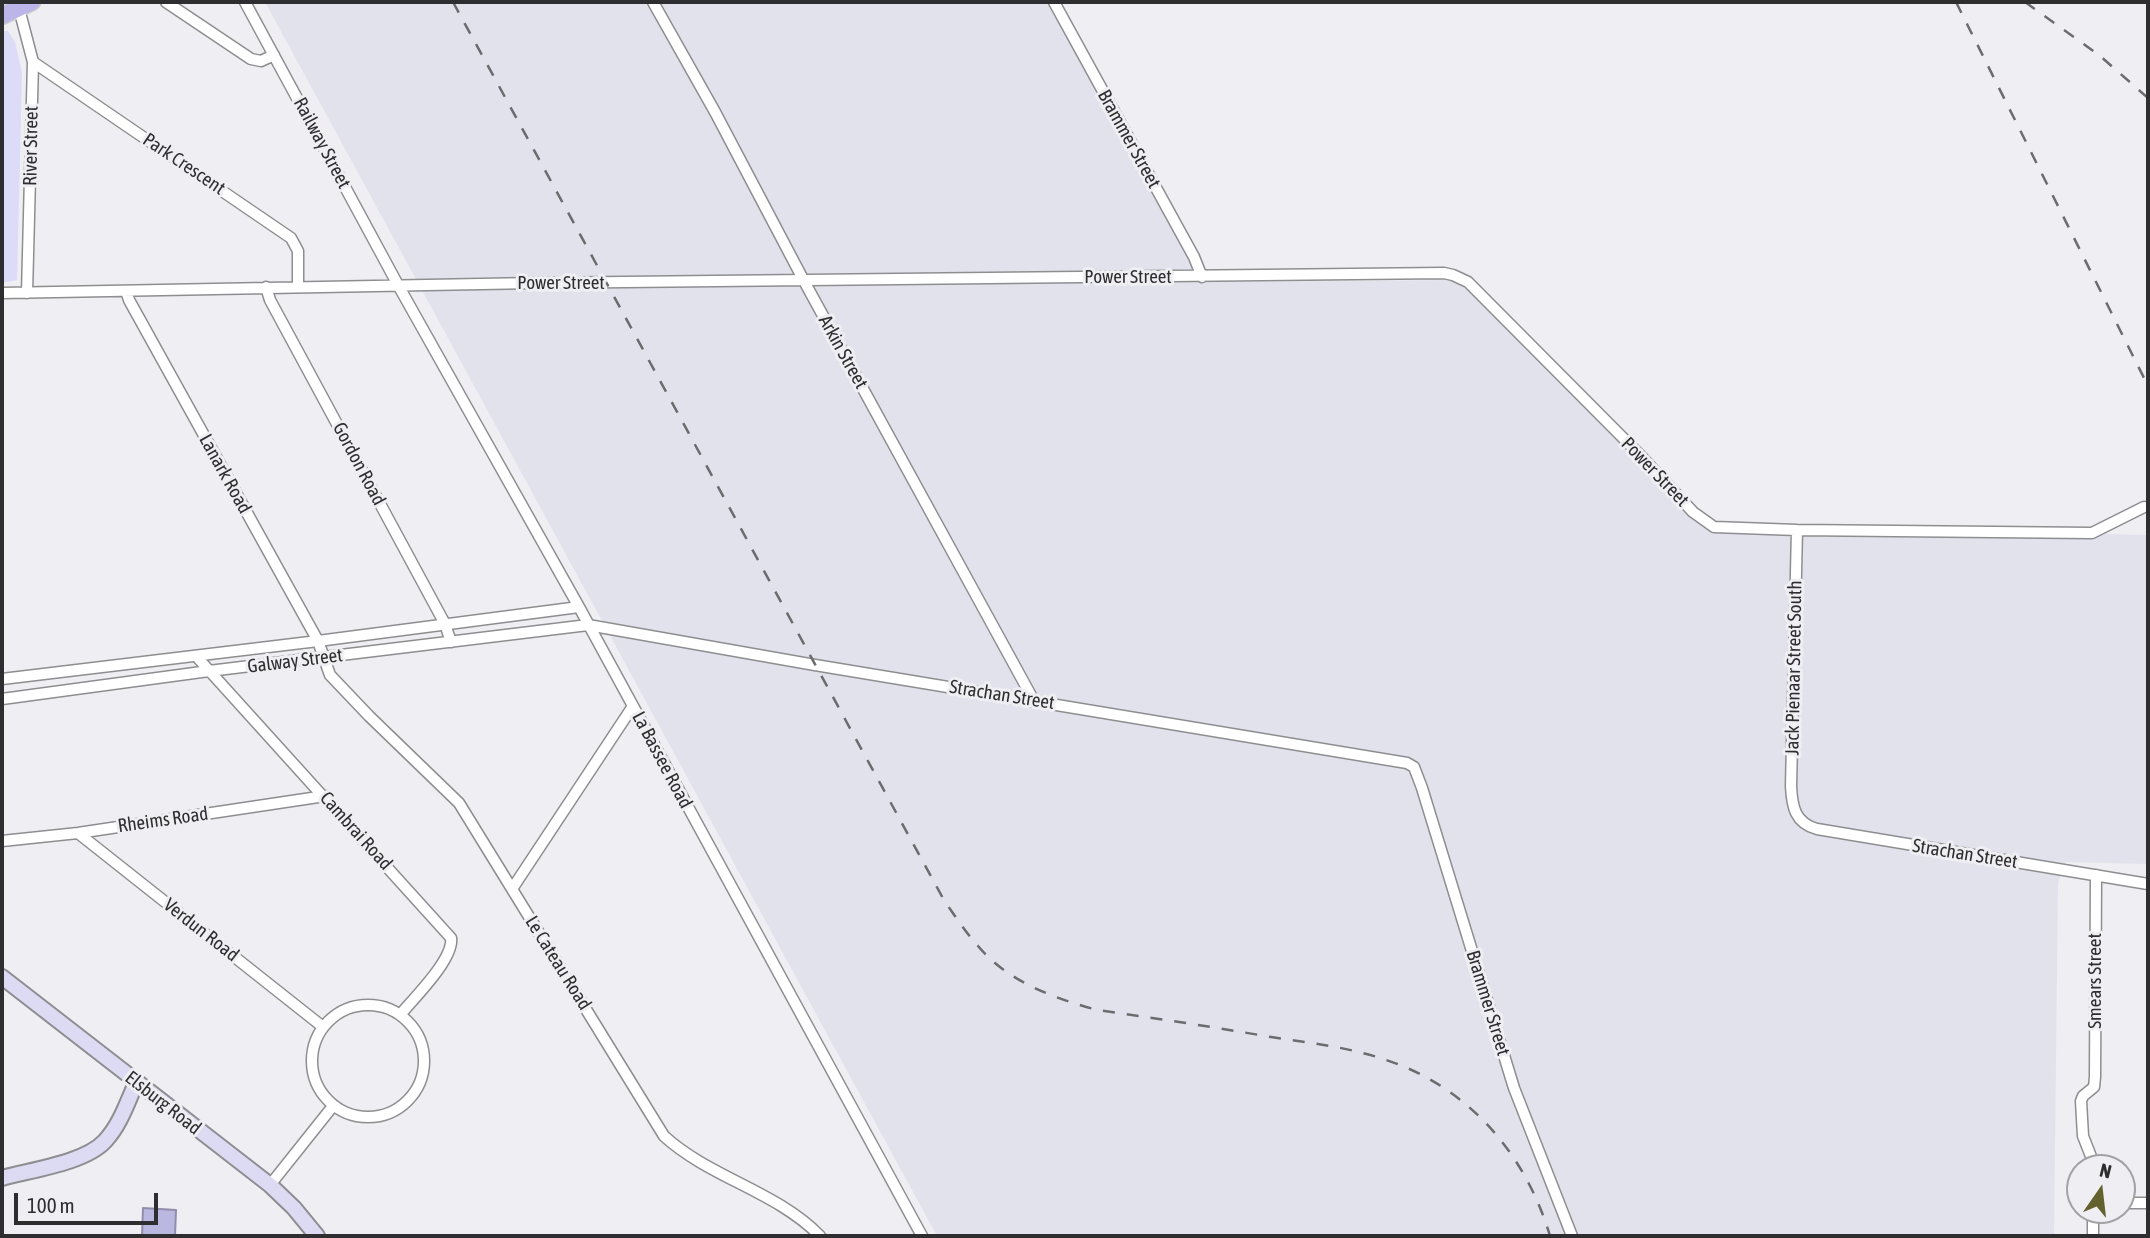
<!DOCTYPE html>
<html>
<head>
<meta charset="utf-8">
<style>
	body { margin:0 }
	#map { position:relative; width:2150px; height:1238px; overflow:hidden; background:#efeef2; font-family:"Asap Condensed",sans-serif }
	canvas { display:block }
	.frame { position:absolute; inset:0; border:4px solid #2e2e30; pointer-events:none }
	.north { position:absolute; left:2066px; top:1154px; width:70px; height:70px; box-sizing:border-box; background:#efeef2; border:2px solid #a2a1a4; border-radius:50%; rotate:14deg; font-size:19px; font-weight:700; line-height:28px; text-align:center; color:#2e2e30 }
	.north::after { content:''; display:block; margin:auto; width:24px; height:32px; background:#63622f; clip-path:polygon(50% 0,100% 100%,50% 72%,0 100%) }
	.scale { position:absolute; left:14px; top:1193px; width:144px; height:32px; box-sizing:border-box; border:4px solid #2e2e30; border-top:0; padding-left:9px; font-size:21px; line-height:24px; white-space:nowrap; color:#2e2e30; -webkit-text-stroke:5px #efeef2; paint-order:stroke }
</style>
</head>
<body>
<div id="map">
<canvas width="2150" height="1238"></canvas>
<div class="frame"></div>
<div class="north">N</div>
<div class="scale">100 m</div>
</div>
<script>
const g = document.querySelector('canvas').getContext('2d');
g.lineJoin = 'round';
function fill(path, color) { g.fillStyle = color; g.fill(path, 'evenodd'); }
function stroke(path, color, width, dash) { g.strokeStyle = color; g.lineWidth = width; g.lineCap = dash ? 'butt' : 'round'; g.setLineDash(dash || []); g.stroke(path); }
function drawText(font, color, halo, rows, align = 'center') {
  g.font = font + ' "Asap Condensed",sans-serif'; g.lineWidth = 6; g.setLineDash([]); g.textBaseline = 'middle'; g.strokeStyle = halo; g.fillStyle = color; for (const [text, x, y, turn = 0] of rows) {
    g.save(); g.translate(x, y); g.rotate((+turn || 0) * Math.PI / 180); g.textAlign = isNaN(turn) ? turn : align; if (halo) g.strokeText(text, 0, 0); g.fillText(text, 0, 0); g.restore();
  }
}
const built = new Path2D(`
	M265,2h785l156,280 257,-2 252,246 433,9v329l-83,-2 -7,21 -4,353h-1117z`);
const green = new Path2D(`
	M2,31h6l7,11 7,31 -5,207 -15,3z`);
const water = new Path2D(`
	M143,1208l33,2 -1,26h-33z`);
const street = new Path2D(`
	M166,2l85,57 10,2 13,-6
	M245,2l153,283 181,322 343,629
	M653,2l62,110 89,169 230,420
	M1054,2l140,255 8,20
	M18,5l15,57 -6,231
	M33,62l258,176 7,13v36
	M266,287l4,13 175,324 6,18
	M126,291l3,9 189,341 12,34 39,41 90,87 205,333c46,42 112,55 156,100
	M2,293l532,-10 910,-10 9,2 15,7 171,172 54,58 21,15 83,3 295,3 52,-26
	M1797,530l-6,256c1,21 4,37 26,43l331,55
	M196,656l255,282c3,21 -37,60 -51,77
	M2,679l316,-38 261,-34
	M2,699l207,-28 379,-46 227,40 592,98 7,4 8,21 92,300 58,148
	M78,833l245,194
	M2,841l76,-8 247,-37
	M512,889l121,-183
	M312 1061a56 56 0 1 1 112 0a56 56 0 1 1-112 0Z
	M2093,1168l-1,-9 -9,-23 -2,-35 2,-5 11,-9 1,-10 1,-202
	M270,1185l63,-79
	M2122,1203h26
	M2093,1236v-26`);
const secondary = new Path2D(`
	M2,977l268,208 24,23 23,28
	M2,1178c28,-8 83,-15 103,-37 15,-16 22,-38 31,-58`);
const primary = new Path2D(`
	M2,16l30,-14`);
const rail = new Path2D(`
	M453,2l492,900c11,15 21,31 33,44 30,36 76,52 119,64 58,8 116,17 174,27 39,6 78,10 115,23 83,27 140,95 164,176
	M1956,2l192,384
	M2025,2l74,53 49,43`);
const streetNames = [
	["Brammer Street",1129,139,61],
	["Railway Street",322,143,62],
	["River Street",31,146,-89],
	["Park Crescent",184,164,34],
	["Power Street",1128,277],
	["Power Street",561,283],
	["Arkin Street",843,352,61],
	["Gordon Road",359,464,62],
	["Power Street",1655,472,46],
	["Lanark Road",225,474,61],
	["Galway Street",295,661,-7],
	["Jack Pienaar Street South",1794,668,-89],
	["Strachan Street",1002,695,9],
	["La Bassee Road",662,760,62],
	["Rheims Road",163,820,-8],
	["Cambrai Road",356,831,48],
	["Strachan Street",1965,854,9],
	["Verdun Road",201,930,38],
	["Le Cateau Road",558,963,58],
	["Smears Street",2095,981,-90],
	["Brammer Street",1488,1003,73],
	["Elsburg Road",163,1103,38]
];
fill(built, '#e2e2ed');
fill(green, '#dcdbf8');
fill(water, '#bab7e0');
stroke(water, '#908eab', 2);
stroke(street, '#8e8e91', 13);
stroke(secondary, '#8e8e91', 18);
stroke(primary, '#cdcdcd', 19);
stroke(street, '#fff', 10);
stroke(secondary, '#dddaf4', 14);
stroke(primary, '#bbb5e9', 16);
stroke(rail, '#6c6b6e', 2.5, [12, 12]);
drawText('19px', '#2e2e30', '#efeef2', streetNames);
</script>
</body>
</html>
